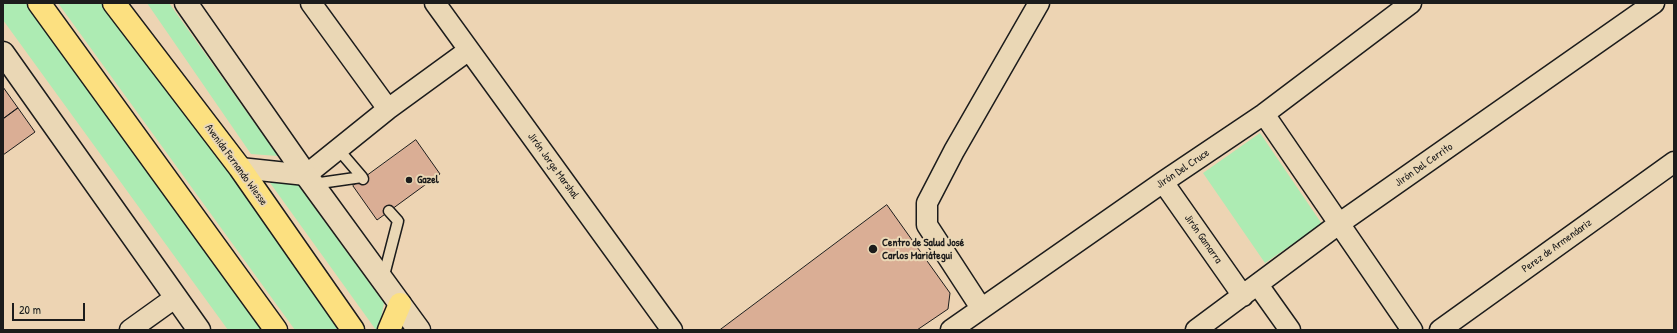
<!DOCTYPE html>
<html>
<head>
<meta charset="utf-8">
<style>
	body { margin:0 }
	#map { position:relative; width:1677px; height:333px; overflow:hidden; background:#edd4b3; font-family:"Patrick Hand",sans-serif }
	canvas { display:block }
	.frame { position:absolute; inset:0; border:4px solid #1c1c1c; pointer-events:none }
	.scale { position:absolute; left:12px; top:303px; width:73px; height:18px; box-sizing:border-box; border:2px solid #1c1c1c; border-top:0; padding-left:5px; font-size:12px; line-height:14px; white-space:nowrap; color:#1c1c1c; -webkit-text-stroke:3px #ead7b5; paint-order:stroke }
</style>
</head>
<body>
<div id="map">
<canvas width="1677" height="333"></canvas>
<div class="frame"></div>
<div class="scale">20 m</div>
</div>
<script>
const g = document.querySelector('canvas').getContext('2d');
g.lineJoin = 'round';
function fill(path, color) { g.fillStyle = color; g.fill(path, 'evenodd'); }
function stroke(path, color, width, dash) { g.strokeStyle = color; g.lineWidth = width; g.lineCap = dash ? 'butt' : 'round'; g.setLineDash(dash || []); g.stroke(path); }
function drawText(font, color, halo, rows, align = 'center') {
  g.font = font + ' "Patrick Hand",sans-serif'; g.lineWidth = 4; g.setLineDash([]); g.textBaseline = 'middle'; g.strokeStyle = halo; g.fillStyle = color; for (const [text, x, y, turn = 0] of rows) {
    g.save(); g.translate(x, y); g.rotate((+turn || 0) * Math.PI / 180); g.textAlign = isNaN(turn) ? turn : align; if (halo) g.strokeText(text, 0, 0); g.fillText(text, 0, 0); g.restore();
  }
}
const green = new Path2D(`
	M3,3h23l237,327h-35l-225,-310z
	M58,3h50l237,327h-50z
	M147,3h22l109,153 -27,-2z
	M1260,133l62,91 -57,39 -62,-90z
	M268,180l30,5 86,118 -5,27h-3z`);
const building = new Path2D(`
	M3,87l15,21 -15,11z
	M18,108l17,24 -32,23v-36z
	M416,140l24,34 -63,46 -24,-34z
	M887,205l63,88 -2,16 -31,21h-197z`);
const lane = new Path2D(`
	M338,149l24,28
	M313,184l49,-7 1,2
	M383,279l15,-58 -9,-10`);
const street = new Path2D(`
	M311,3l77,106
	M435,3l237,327
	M1264,114l148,216
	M240,168l66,7 82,-66 81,-59
	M1163,182l80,114
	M1258,285l32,45
	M981,308l-54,-83v-22l27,-52 85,-148
	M130,330l46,-33
	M951,330l212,-148 101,-68 147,-111
	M1196,330l144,-107 314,-220
	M1440,330l234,-168`);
const secondary = new Path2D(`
	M186,3l120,172 113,155
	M3,53l196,277`);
const primary = new Path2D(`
	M39,3l237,327
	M114,3l126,165 113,162
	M389,330l11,-26`);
const markers = [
	[409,180,4,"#1c1c1c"],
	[873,249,5,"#1c1c1c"]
];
const streetNames = [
	["Avenida Fernando Wiesse",236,165,54],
	["Jirón Del Cerrito",1424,165,-35],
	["Jirón Jorge Marshal",553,166,54],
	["Jirón Del Cruce",1183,169,-34],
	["Jirón Gamarra",1203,239,55],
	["Perez de Armendariz",1557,246,-36]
];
const poiNames = [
	["Gazel",417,180],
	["Centro de Salud José",882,243],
	["Carlos Mariátegui",882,256]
];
fill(green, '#adebb3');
fill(building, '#daae95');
stroke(building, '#1c1c1c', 1);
stroke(lane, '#1c1c1c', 13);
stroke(street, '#1c1c1c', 23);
stroke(secondary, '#1c1c1c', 25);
stroke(primary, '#1c1c1c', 25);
stroke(lane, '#ead7b5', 10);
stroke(street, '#ead7b5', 20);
stroke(secondary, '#ead7b5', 22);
stroke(primary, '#fce080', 22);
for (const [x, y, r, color] of markers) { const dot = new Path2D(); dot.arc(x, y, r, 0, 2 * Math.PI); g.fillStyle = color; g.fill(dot); stroke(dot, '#ead7b5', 1.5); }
drawText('11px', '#1c1c1c', '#ead7b5', streetNames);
drawText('bold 11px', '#1c1c1c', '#ead7b5', poiNames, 'left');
</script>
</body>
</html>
